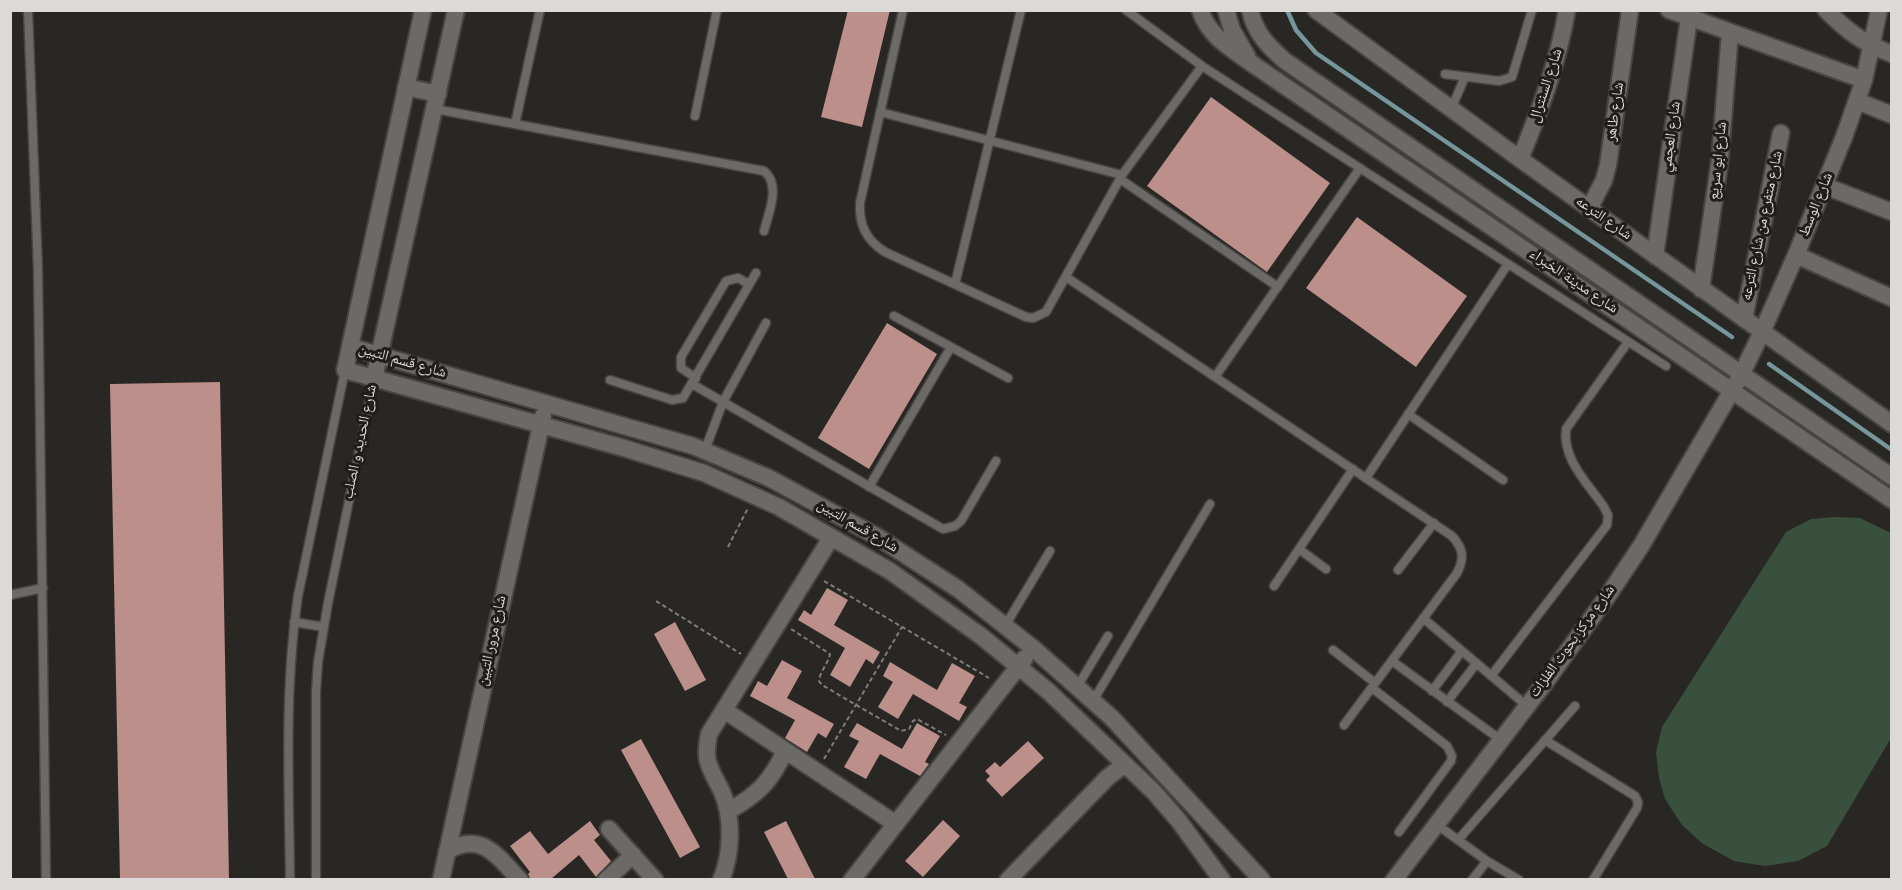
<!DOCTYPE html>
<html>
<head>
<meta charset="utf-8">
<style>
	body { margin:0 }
	#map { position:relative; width:1902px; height:890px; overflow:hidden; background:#292724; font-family:Overpass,sans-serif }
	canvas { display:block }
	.frame { position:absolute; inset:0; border:12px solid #dbdad8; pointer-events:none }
</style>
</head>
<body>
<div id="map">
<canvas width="1902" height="890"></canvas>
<div class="frame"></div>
</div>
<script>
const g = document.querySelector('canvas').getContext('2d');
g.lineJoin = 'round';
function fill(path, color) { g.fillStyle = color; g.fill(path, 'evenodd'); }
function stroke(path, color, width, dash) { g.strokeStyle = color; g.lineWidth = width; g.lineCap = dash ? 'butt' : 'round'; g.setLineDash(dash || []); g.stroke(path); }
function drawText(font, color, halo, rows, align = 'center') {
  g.font = font + ' Overpass,"Noto Naskh Arabic",sans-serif'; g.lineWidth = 6; g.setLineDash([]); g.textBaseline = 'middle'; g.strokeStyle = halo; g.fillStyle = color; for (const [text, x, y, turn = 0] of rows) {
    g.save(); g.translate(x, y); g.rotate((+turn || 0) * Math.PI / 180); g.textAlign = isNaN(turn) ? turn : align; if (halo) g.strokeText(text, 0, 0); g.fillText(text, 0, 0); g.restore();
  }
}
const green = new Path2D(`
	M1835,517l25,1 31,15v205l-64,108 -29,15 -33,5 -31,-5 -31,-17 -21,-19 -17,-26 -6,-21 -3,-26 6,-25 124,-195 25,-13z`);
const stream = new Path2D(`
	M1287,10l9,20 20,23 416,284
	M1769,364l123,86`);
const building = new Path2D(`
	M848,10h42l-28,117 -41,-10z
	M1211,97l119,86 -63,89 -120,-86z
	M1357,217l110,79 -51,71 -110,-79z
	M887,323l50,31 -68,115 -51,-31z
	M220,382l9,497h-109l-10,-495z
	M827,588l21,12 -14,25 46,27 -7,12 -7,-5 -16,28 -20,-12 15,-27 -47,-28 6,-10 7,5z
	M675,622l31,58 -21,11 -31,-57z
	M782,660l20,11 -15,27 47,26 -8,14 -8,-5 -11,19 -22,-14 10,-18 -45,-24 8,-15 9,5z
	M890,662l47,28 15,-27 23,13 -16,27 8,4 -8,14 -46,-27 -15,25 -20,-12 15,-25 -10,-6z
	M857,723l45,26 15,-26 23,13 -15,26 4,2 -9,12 -40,-22 -14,25 -22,-12 15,-26 -10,-5z
	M641,739l59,108 -20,11 -59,-108z
	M1028,741l16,17 -42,39 -16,-17 4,-4 -5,-5 10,-9 5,5z
	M943,820l17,16 -37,41 -18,-16z
	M590,821l10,14 -6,5 17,21 -15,16 -17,-22 -28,24h-21l-2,-5 2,-2 -20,-26 20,-15 18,23z
	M786,821l29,58h-27l-24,-47z`);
const path = new Path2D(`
	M728,547l20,-39
	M824,581l165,97
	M656,601l85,53
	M791,629l39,25c-2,10 -10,17 -11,27l3,4 79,46 8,-2 4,-8 4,-2 29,16
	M824,759l78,-132`);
const service = new Path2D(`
	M28,10l10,260 8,610
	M903,10l-43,193c-1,22 6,37 25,49l141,65 7,1 13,-6 76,-137 80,-109
	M1126,10l76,56 464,300
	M1445,74l54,7 13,-4 20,-67
	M435,109l329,62c17,14 5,41 0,60
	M1451,109l14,-32
	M880,112l242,63
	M695,116l22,-106
	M515,124l25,-114
	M1120,179l158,108
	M1066,277l386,259c11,12 13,22 5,37l-113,152
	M955,284l66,-274
	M894,316l114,62
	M1215,377l145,-209
	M696,378l-15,-10v-11l45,-76 12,-3 11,6
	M610,380l62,20 11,-2 73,-125
	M692,384l251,145 12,-3 6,-5 35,-60
	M1408,414l95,66
	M705,450l18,-48 43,-79
	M1366,478l142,-214
	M869,487l82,-140
	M1299,549l27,20
	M1398,570l36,-47
	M1274,586l79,-117
	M10,595l33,-7
	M1423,618l104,88
	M294,622l30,5
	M1005,626l45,-75
	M1333,650l42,33
	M1392,661l109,79
	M1491,676l116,-151 1,-10 -4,-8c-16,-23 -42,-48 -38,-78l62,-87
	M1077,687l31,-51
	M1372,688l75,58 5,10 -1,5 -52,71
	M1432,691l30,-40
	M1093,701l117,-197
	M1447,702l29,-38
	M1545,740l90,56 3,6 -1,6 -44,72
	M1436,824l51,37 32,19
	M1458,840l117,-134
	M290,880c-1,-95 -6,-190 8,-284l47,-226
	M316,880v-188l2,-30 10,-59 46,-224
	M1472,880l15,-19`);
const minor = new Path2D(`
	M423,10l-78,360 279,78 80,25 75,34 111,64 91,65 67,55 106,101 25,29 43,59
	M1200,10c9,27 32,39 54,55l638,435
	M1226,10l6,20 15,26
	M1250,10c5,23 18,36 35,51l607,416
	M1316,10l204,149 372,265
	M1669,10l195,70
	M1826,10c22,22 37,33 66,44
	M406,87l32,7
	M1857,101l35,14
	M1520,159c20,-49 38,-96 47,-149
	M1825,186l67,26
	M1589,209l15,-29 4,-15 22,-155
	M1796,255l96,43
	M1655,256l34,-238
	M1701,289l19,-130 10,-127
	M1744,319l37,-186
	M351,347l342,99 76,32 107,58 82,53 75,59 79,70 150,162
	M374,379l82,-369
	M724,710l172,114
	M728,811c30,-16 43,-30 57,-60
	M609,829l46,51
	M447,851c35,-20 50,5 73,29
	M441,880l102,-464
	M606,880l27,-25
	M721,880c11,-25 12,-64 1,-88 -12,-25 -19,-29 -13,-58l122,-196
	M852,880l173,-222
	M1008,880l99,-102 18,-14
	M1394,880l150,-196 65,-90 32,-48 100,-171 21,-43 34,-77 48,-118 20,-57 15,-70`);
const streetNames = [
	["شارع السنترال",1547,86,-72],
	["شارع طاهر",1616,112,-82],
	["شارع العجمي",1672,137,-82],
	["شارع ابو سريع",1719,161,-84],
	["شارع الوسط",1817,205,-68],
	["شارع الترعه",1603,219,35],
	["شارع متفرع من شارع الترعه",1763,226,-78],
	["شارع مدينة الخبراء",1573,282,34],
	["شارع قسم التبين",402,362,16],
	["شارع الحديد و الصلب",361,442,-78],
	["شارع قسم التبين",857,527,30],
	["شارع مرور التبين",493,641,-78],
	["شارع مركز بحوث الفلزات",1573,642,-54]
];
fill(green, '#39503e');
stroke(stream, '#74969c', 4.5);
fill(building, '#bc8f8a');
stroke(service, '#464542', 11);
stroke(minor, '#464542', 20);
stroke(path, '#7f7d7b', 2, [4.5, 3]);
stroke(service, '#6b6a66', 8);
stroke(minor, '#6b6a66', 16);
drawText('15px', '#dbdad8', '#1f1e1b', streetNames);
</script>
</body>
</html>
